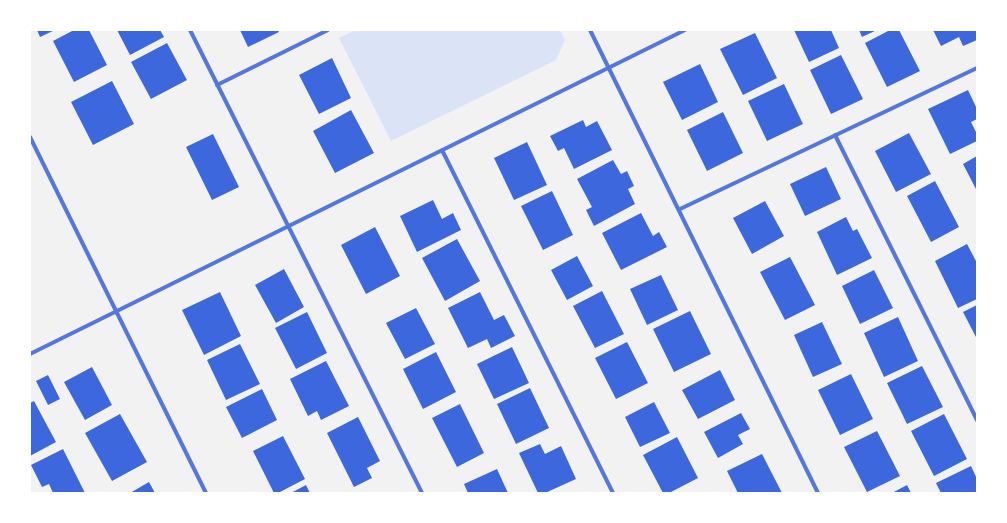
<!DOCTYPE html>
<html>
<head>
<meta charset="utf-8">
<style>
	body { margin:0 }
	#map { position:relative; width:1007px; height:523px; overflow:hidden; background:#f2f2f2; font-family:Roboto,sans-serif }
	canvas { display:block }
	.frame { position:absolute; inset:0; border:31px solid #fff; pointer-events:none }
</style>
</head>
<body>
<div id="map">
<canvas width="1007" height="523"></canvas>
<div class="frame"></div>
</div>
<script>
const g = document.querySelector('canvas').getContext('2d');
g.lineJoin = 'round';
function fill(path, color) { g.fillStyle = color; g.fill(path, 'evenodd'); }
function stroke(path, color, width, dash) { g.strokeStyle = color; g.lineWidth = width; g.lineCap = dash ? 'butt' : 'round'; g.setLineDash(dash || []); g.stroke(path); }
const green = new Path2D(`
	M355,30h205l5,10 -9,20 -165,81 -52,-103z`);
const building = new Path2D(`
	M37,30h18l-15,7z
	M74,30h15l18,35 -33,17 -21,-41z
	M117,30h43l4,7 -34,18z
	M240,30h38l1,2 -31,15z
	M794,30h37l8,18 -30,14z
	M859,30h18l-15,7z
	M890,30h9l21,41 -33,16 -22,-44z
	M933,30h44v10l-14,6 -4,-9 -18,9z
	M755,33l22,45 -34,17 -23,-46z
	M167,43l20,37 -36,19 -20,-37z
	M841,55l22,44 -32,15 -21,-44z
	M332,58l19,40 -32,16 -20,-39z
	M700,64l18,38 -36,18 -19,-38z
	M112,81l22,43 -41,21 -22,-43z
	M784,84l19,40 -36,17 -19,-40z
	M968,90l9,19v10l-6,3 6,12v7l-27,13 -22,-45z
	M351,110l23,43 -39,20 -22,-42z
	M723,112l20,41 -36,18 -20,-41z
	M583,120l3,7 11,-6 15,29 -38,19 -10,-21 -6,3 -8,-15z
	M909,133l22,41 -35,18 -21,-41z
	M213,134l26,53 -27,13 -26,-53z
	M527,142l20,43 -33,15 -20,-42z
	M977,156v35l-14,-27z
	M613,160l8,14 6,-3 7,15 -6,3 7,15 -41,22 -8,-16 6,-3 -15,-28z
	M826,167l15,32 -36,17 -15,-32z
	M935,181l24,46 -28,15 -24,-46z
	M552,191l21,44 -30,15 -22,-44z
	M433,200l9,19 11,-6 8,17 -44,22 -17,-36z
	M765,201l19,35 -32,18 -19,-36z
	M641,213l12,23 6,-4 8,15 -46,23 -19,-37z
	M846,217l7,14 4,-2 15,29 -35,17 -20,-43z
	M375,227l25,49 -34,18 -25,-49z
	M457,239l23,42 -35,20 -23,-43z
	M967,244l10,19v36l-19,9 -23,-47z
	M577,256l16,30 -26,14 -16,-30z
	M790,257l25,48 -30,15 -25,-48z
	M284,269l20,38 -28,16 -21,-38z
	M874,270l19,38 -33,16 -18,-38z
	M661,275l17,35 -31,15 -17,-36z
	M602,291l22,43 -29,14 -22,-42z
	M220,292l21,44 -37,19 -22,-45z
	M480,292l14,28 10,-5 11,21 -24,12 -4,-9 -19,9 -20,-40z
	M977,305v34l-14,-27z
	M416,308l19,36 -30,15 -19,-36z
	M690,311l21,43 -37,18 -21,-43z
	M307,312l20,41 -31,16 -21,-41z
	M898,317l20,44 -34,16 -20,-44z
	M822,322l20,42 -29,13 -19,-42z
	M627,342l21,41 -32,16 -21,-41z
	M240,344l20,40 -34,16 -19,-40z
	M512,347l17,36 -35,16 -17,-35z
	M436,352l20,40 -33,17 -20,-40z
	M326,361l23,45 -28,14 -4,-9 -9,5 -18,-37z
	M922,366l21,41 -36,17 -20,-41z
	M92,367l20,38 -27,15 -21,-38z
	M720,370l15,30 -37,19 -16,-29z
	M851,374l22,45 -33,16 -22,-45z
	M48,375l12,24 -12,6 -12,-24z
	M530,388l19,40 -33,16 -19,-40z
	M262,389l15,31 -35,18 -16,-31z
	M34,401l22,41 -26,14v-53z
	M654,402l16,31 -30,14 -15,-30z
	M460,404l24,49 -27,14 -25,-49z
	M741,413l9,16 -12,6 5,9 -25,14 -14,-26z
	M120,414l27,48 -35,19 -27,-48z
	M944,414l23,45 -33,17 -23,-45z
	M358,417l22,44 -13,7 5,10 -18,9 -27,-54z
	M877,431l23,45 -33,16 -23,-45z
	M283,436l22,43 -27,14h-4l-21,-42z
	M677,437l21,41 -29,15h-6l-20,-38z
	M540,444l5,10 16,-8 15,33 -31,14h-7l-19,-40z
	M63,449l22,44h-32l-4,-9 -7,3 -11,-22z
	M762,454l20,39h-44l-11,-22z
	M971,466l6,13v14h-36l-5,-10z
	M497,469l11,24h-40l-4,-9z
	M149,482l6,11h-25z
	M306,485l4,8h-19z
	M907,485l4,8h-19z`);
const minor = new Path2D(`
	M190,30l232,463
	M590,30l228,463
	M217,85l111,-55
	M835,135l142,285
	M30,137l176,356
	M442,150l171,343
	M680,209l297,-141
	M30,354l655,-324`);
fill(green, '#dbe4f7');
fill(building, '#3d67dc');
stroke(minor, '#5277de', 4);
</script>
</body>
</html>
